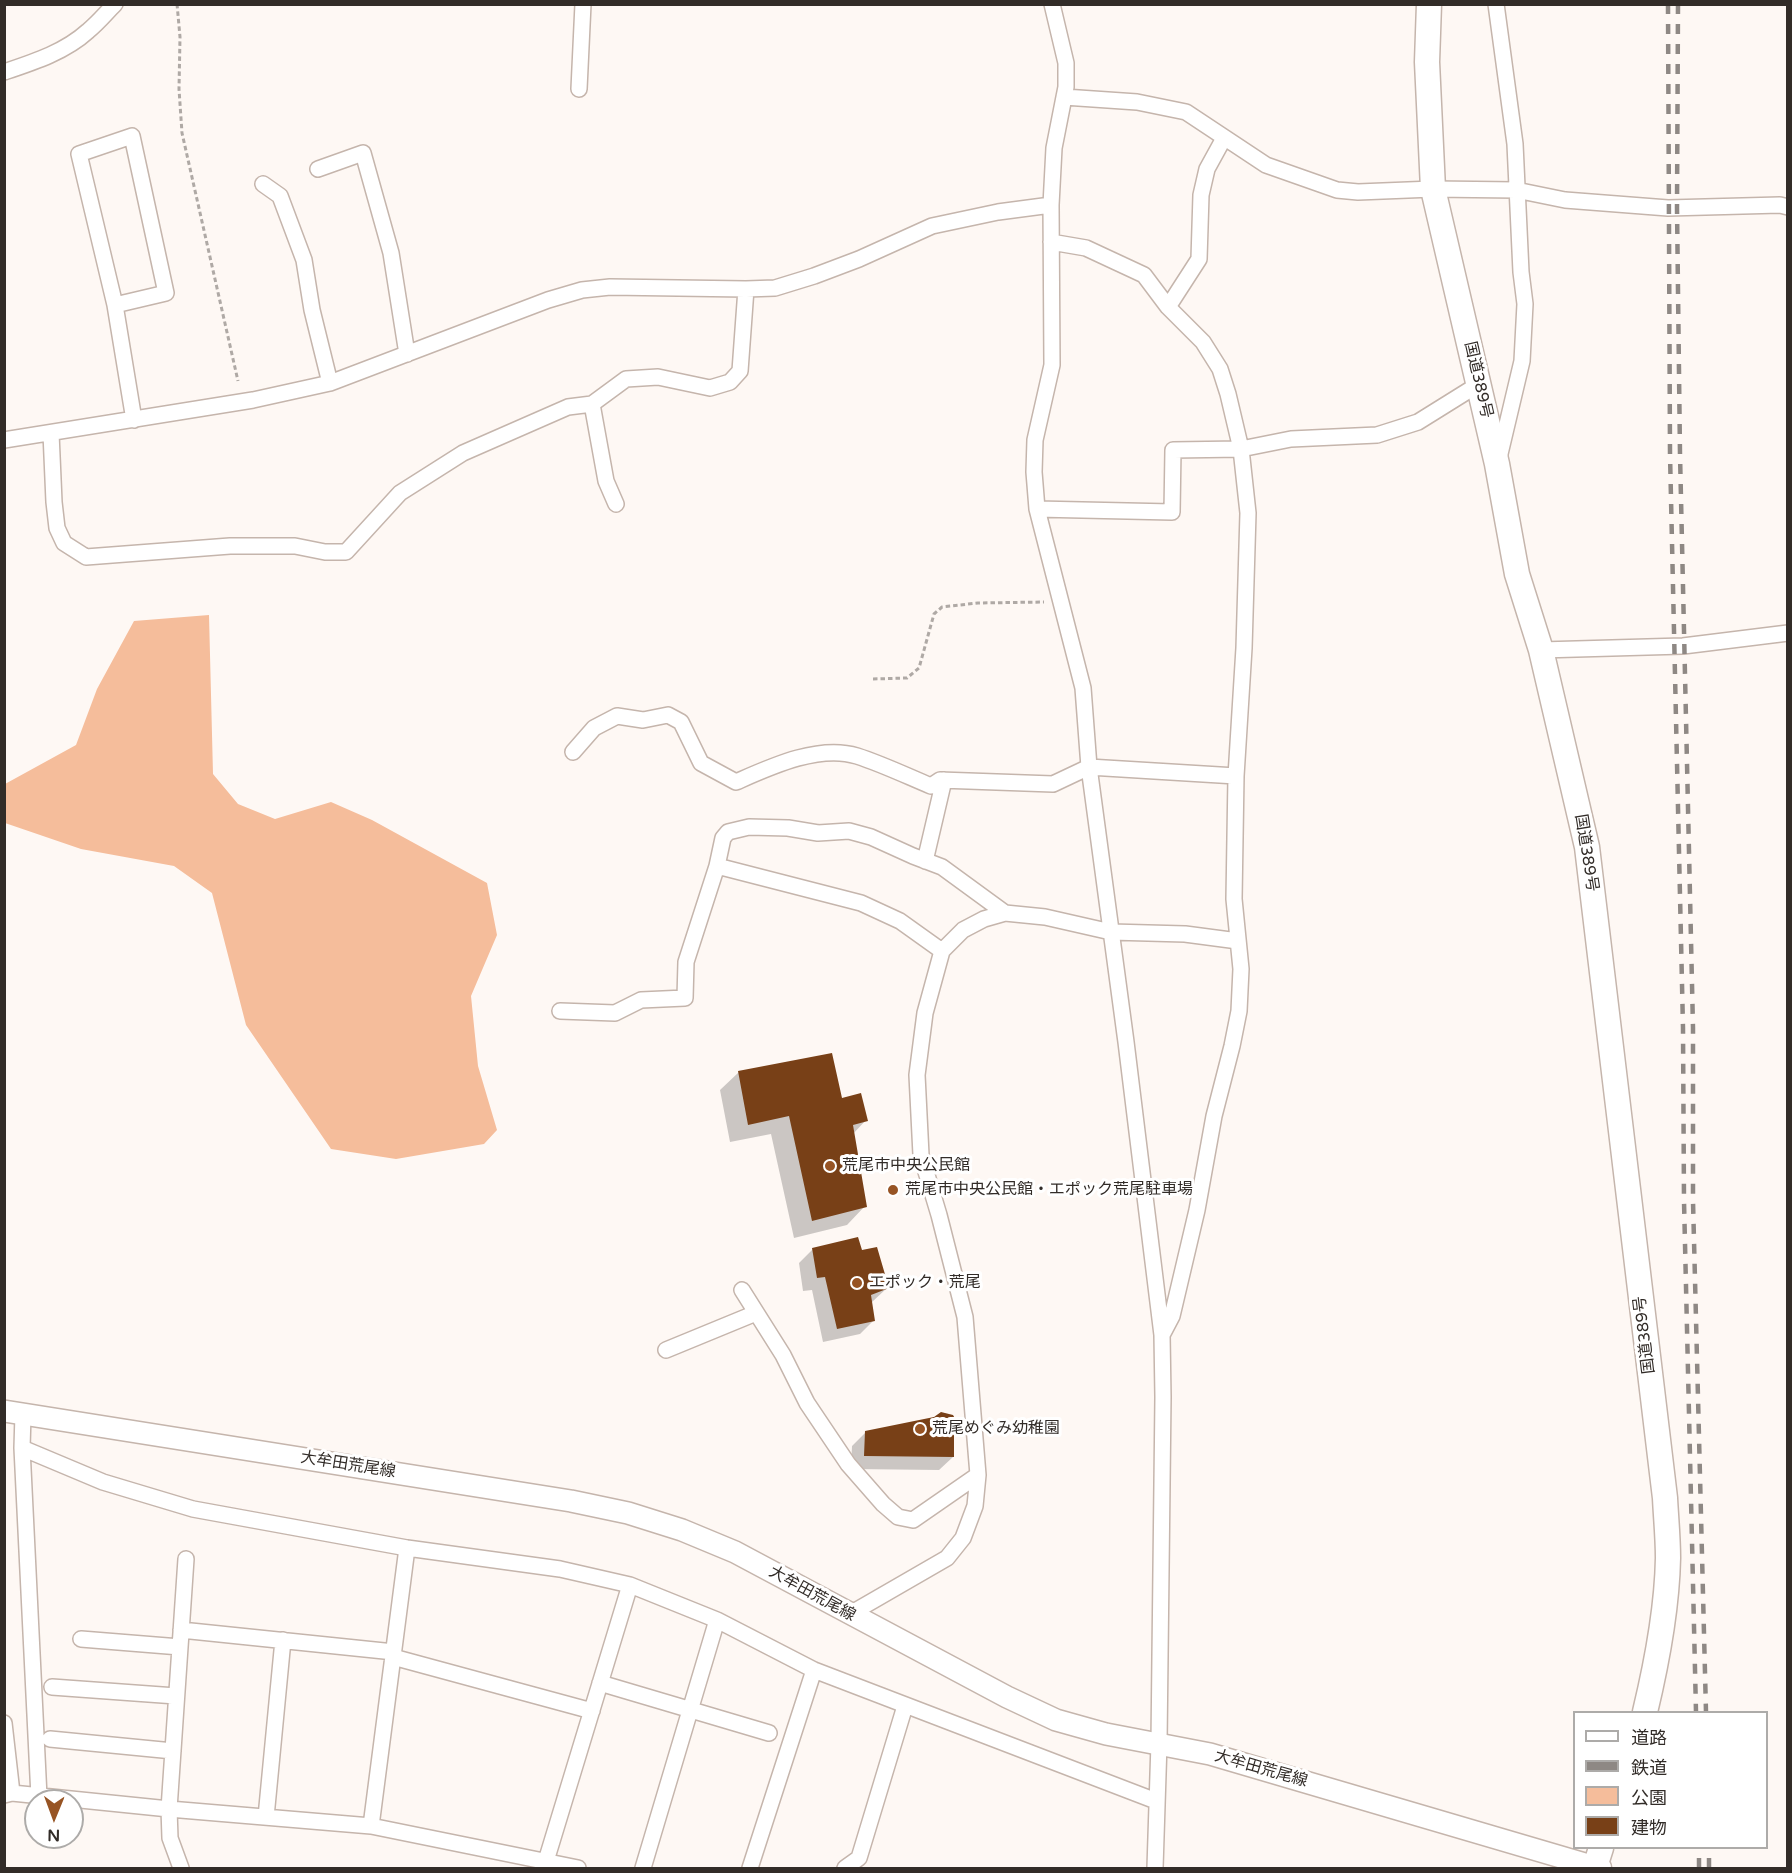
<!DOCTYPE html>
<html>
<head>
<meta charset="utf-8">
<style>
	body { margin:0 }
	#map { position:relative; width:1792px; height:1873px; overflow:hidden; background:#fef8f4; font-family:"Varela Round","Noto Sans JP",sans-serif }
	canvas { display:block }
	.frame { position:absolute; inset:0; border:6px solid #322c28; pointer-events:none }
	.legend { position:absolute; left:1573px; top:1711px; width:195px; height:138px; box-sizing:border-box; background:#fff; border:2px solid #adaba9; margin:0; padding:8px 10px; list-style:none; font-size:18px; color:#322c28 }
	.legend li { display:flex; align-items:center; gap:12px; height:30px }
	.legend b { width:30px; border:2px solid #adaba9 }
	.north { position:absolute; left:24px; top:1789px; width:60px; height:60px; box-sizing:border-box; background:#fff; border:2px solid #adaba9; border-radius:50%; rotate:181deg; font-size:16px; font-weight:700; line-height:24px; text-align:center; color:#322c28 }
	.north::after { content:''; display:block; margin:auto; width:21px; height:27px; background:#975424; clip-path:polygon(50% 0,100% 100%,50% 72%,0 100%) }
</style>
</head>
<body>
<div id="map">
<canvas width="1792" height="1873"></canvas>
<div class="frame"></div>
<ul class="legend">
<li><b style="height:8px;background:#fff"></b>道路</li>
<li><b style="height:8px;background:#8e8884"></b>鉄道</li>
<li><b style="height:16px;background:#f5bd9b"></b>公園</li>
<li><b style="height:16px;background:#784017"></b>建物</li>
</ul>
<div class="north">N</div>
</div>
<script>
const g = document.querySelector('canvas').getContext('2d');
g.lineJoin = 'round';
function fill(path, color) { g.fillStyle = color; g.fill(path, 'evenodd'); }
function stroke(path, color, width, dash) { g.strokeStyle = color; g.lineWidth = width; g.lineCap = dash ? 'butt' : 'round'; g.setLineDash(dash || []); g.stroke(path); }
function drawText(font, color, halo, rows, align = 'center') {
  g.font = font + ' "Varela Round","Noto Sans JP",sans-serif'; g.lineWidth = 6; g.setLineDash([]); g.textBaseline = 'middle'; g.strokeStyle = halo; g.fillStyle = color; for (const [text, x, y, turn = 0] of rows) {
    g.save(); g.translate(x, y); g.rotate((+turn || 0) * Math.PI / 180); g.textAlign = isNaN(turn) ? turn : align; if (halo) g.strokeText(text, 0, 0); g.fillText(text, 0, 0); g.restore();
  }
}
const green = new Path2D(`
	M209,615l4,159 25,30 37,15 56,-17 41,18 115,63 10,52 -26,61 7,70 19,64 -13,14 -88,15 -65,-10 -85,-124 -34,-132 -38,-27 -93,-17 -76,-26v-39l71,-39 21,-56 37,-68z`);
const shadow = new Path2D(`
	M739,1072l102,27 25,21 -13,14 12,72 -18,19 -53,13 -23,-104 -41,8 -10,-52z
	M813,1249l48,2 26,37 -16,15 3,17 -14,14 -37,8 -11,-52 -9,1 -4,-28z
	M866,1432l86,1 1,24 -14,13 -88,-1 1,-23z`);
const building = new Path2D(`
	M832,1053l10,45 19,-5 7,28 -15,4 14,82 -55,14 -23,-105 -41,9 -10,-54z
	M858,1237l4,13 15,-3 12,41 -18,7 4,26 -38,8 -12,-52 -8,1 -5,-30z
	M941,1412l12,3 4,7 -3,12v23l-90,-1 1,-25 69,-14z`);
const path = new Path2D(`
	M177,4l3,33 -1,52 3,44 56,248
	M873,679l34,-1 12,-10 15,-54 8,-7 36,-4 66,-1`);
const minor = new Path2D(`
	M1052,4l14,59v24l-12,61 -3,57 1,160 -17,75 -1,32 3,37 46,179 6,79 37,275 36,293 1,62 -4,346 -4,125
	M1496,4l19,140 6,128 4,32 -3,57 -23,97
	M4,72c30,-10 61,-20 84,-41 10,-8 18,-18 27,-27
	M579,89l4,-85
	M1064,97l73,5 49,10 80,53 71,25 21,2 75,-3 83,1 49,10 103,8 112,-3 8,2
	M318,169l45,-16 28,100 16,101
	M263,184l17,12 24,64 8,50 18,73
	M1051,242l35,6 58,27 24,32 35,35 17,27 8,25 13,55 7,64 -4,135 -8,128 -2,123 7,70 -2,42 -7,35 -18,70 -17,94 -25,106 -10,19
	M115,305l51,-12 -34,-157 -53,18 36,151 19,115
	M1168,307l31,-48 2,-64 6,-26 17,-31
	M592,404l14,77 10,23
	M51,433l3,69 3,26 7,15 22,14 144,-11h65l30,6h21l54,-59 63,-40 105,-46 24,-3 34,-25 32,-2 52,11 20,-6 10,-11 6,-82
	M4,440l249,-40 77,-17 218,-83 34,-10 28,-3 136,2 29,-1 39,-12 45,-17 73,-33 66,-14 53,-7
	M1037,509l135,3 1,-62 68,-1 50,-10 86,-4 41,-13 61,-38
	M1541,650l142,-4 105,-13
	M573,752l21,-24 23,-12 26,4 25,-5 13,7 20,41 35,19c34,-15 83,-38 121,-26 25,8 50,20 74,30l9,-6 113,4 36,-17 147,9
	M925,861l19,-81
	M717,866l144,37 39,18 42,30
	M560,1011l55,2 26,-13 44,-2 1,-36 31,-96 6,-28 5,-6 21,-5 39,1 30,5 31,-2 22,6 42,19 29,11 63,46
	M742,1290l41,65 24,48 41,61 35,40 15,13 15,3 65,-45
	M666,1350l90,-37
	M23,1414l-1,34 17,349
	M22,1448l81,34 90,27 214,39 153,21 70,16 87,35 97,50 342,131
	M850,1614l97,-56 16,-20 12,-32 3,-31 -13,-158 -26,-102 -18,-60 -4,-80 8,-62 17,-62 21,-21 21,-11 21,-6 40,4 66,15 74,2 53,7
	M181,1630l213,22
	M81,1639l99,8
	M393,1657l199,54
	M600,1683l169,50
	M52,1687l124,9
	M4,1723l8,70
	M50,1739l123,12
	M4,1795l8,-2 157,16 202,17 207,42
	M266,1817l17,-177
	M371,1826l36,-278
	M546,1861l84,-276
	M181,1868l-11,-30 -1,-29 17,-250
	M643,1868l74,-248
	M750,1868l64,-198
	M845,1868l14,-10 46,-152`);
const secondary = new Path2D(`
	M4,1411l567,90 57,12 54,17 53,22 272,145 49,23 50,14 104,20 385,113`);
const trunk = new Path2D(`
	M1429,4l-2,58 6,127 64,275 20,110 24,76 46,197 78,651c1,20 3,40 3,60 -1,52 -11,104 -23,154
	M1599,1868l-4,-1 6,-19`);
const rail = new Path2D(`
	M1668,4l2,450 13,574 1,173 12,511
	M1678,4l-1,204 3,246 13,574v173l13,511
	M1699,1868v-20
	M1709,1868v-20`);
const markers = [
	[830,1166,6,"#975424"],
	[893,1190,6,"#975424"],
	[857,1283,6,"#975424"],
	[920,1429,6,"#975424"]
];
const streetNames = [
	["国道389号",1478,380,77],
	["国道389号",1586,853,81],
	["国道389号",1645,1335,-97],
	["大牟田荒尾線",348,1465,9],
	["大牟田荒尾線",812,1594,29],
	["大牟田荒尾線",1261,1769,16]
];
const poiNames = [
	["荒尾市中央公民館",842,1166],
	["荒尾市中央公民館・エポック荒尾駐車場",905,1190],
	["エポック・荒尾",869,1283],
	["荒尾めぐみ幼稚園",932,1429]
];
fill(green, '#f5bd9b');
fill(shadow, '#0003');
fill(building, '#784017');
stroke(minor, '#c5b5ac', 18);
stroke(secondary, '#c5b5ac', 24);
stroke(trunk, '#c5b5ac', 27);
stroke(path, '#afa9a5', 3, [4.5, 3]);
stroke(minor, '#fff', 15);
stroke(secondary, '#fff', 21);
stroke(trunk, '#fff', 24);
stroke(rail, '#8e8884', 4.5, [10, 10]);
for (const [x, y, r, color] of markers) { const dot = new Path2D(); dot.arc(x, y, r, 0, 2 * Math.PI); g.fillStyle = color; g.fill(dot); stroke(dot, '#fff', 2); }
drawText('16px', '#322c28', '#fff', streetNames);
drawText('16px', '#322c28', '#fff', poiNames, 'left');
</script>
</body>
</html>
